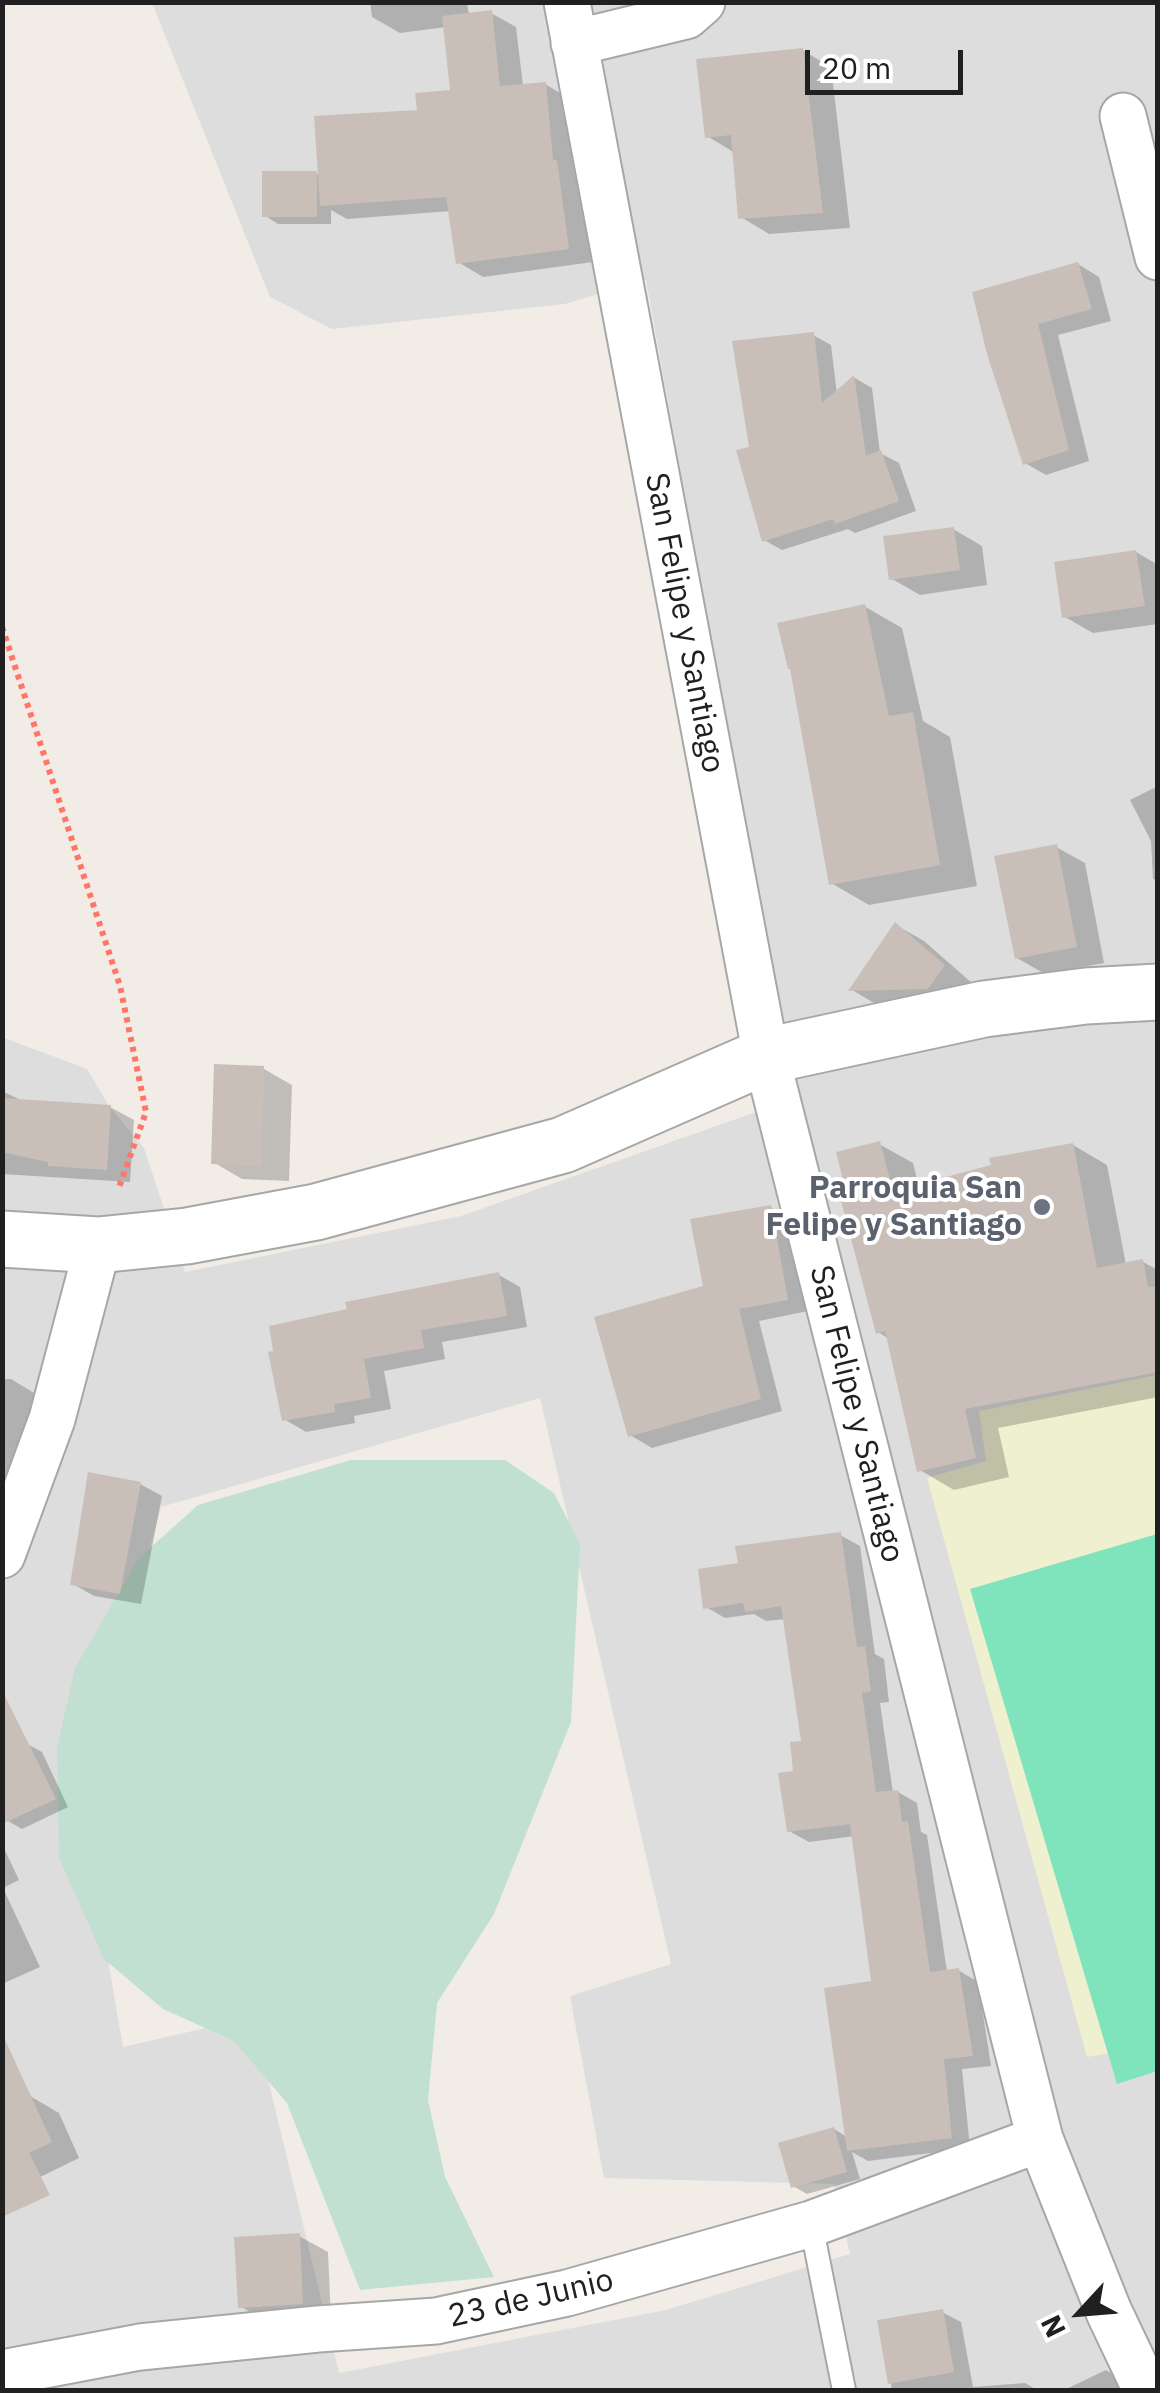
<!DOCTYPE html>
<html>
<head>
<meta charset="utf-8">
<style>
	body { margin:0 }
	#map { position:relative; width:1160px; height:2393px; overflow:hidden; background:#f1ede6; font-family:"IBM Plex Sans",sans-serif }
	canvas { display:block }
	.frame { position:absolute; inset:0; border:5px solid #202020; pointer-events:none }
	.north { position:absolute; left:1030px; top:2263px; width:100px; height:100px; -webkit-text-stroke:8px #fff; paint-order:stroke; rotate:244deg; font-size:28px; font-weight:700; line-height:40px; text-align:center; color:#202020 }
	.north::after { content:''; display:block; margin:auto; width:35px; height:45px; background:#202020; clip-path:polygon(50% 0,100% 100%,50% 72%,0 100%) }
	.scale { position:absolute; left:805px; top:50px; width:158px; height:45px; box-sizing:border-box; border:5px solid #202020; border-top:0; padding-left:12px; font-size:30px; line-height:35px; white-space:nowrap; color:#202020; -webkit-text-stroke:8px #fff; paint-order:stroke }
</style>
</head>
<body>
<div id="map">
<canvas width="1160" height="2393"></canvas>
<div class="frame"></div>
<div class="north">N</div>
<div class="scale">20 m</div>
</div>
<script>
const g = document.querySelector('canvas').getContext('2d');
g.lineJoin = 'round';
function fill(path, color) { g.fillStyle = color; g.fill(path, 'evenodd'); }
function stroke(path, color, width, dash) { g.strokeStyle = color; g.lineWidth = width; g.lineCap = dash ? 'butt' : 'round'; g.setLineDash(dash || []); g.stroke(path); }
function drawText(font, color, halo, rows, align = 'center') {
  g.font = font + ' "IBM Plex Sans",sans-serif'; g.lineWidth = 8; g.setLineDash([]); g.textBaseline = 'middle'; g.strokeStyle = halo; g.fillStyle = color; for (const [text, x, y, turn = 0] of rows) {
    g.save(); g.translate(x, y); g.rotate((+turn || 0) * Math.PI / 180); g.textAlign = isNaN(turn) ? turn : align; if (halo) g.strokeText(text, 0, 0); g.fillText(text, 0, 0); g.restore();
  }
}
const residential = new Path2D(`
	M152,3h1005v2387h-1154l-1,-1353 85,32 22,37 35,42 41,124 276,-56 332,-117 -147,-819 -81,24 -233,25 -62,-32zM540,1398l131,566 -101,32 34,182 230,6 16,70 -184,56 -327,63 -86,-356 -130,30 -42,-245 80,-295z`);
const farmland = new Path2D(`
	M1157,1375v670l-70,12 -160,-579 59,-17 -7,-50z`);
const wetland = new Path2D(`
	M351,1460h154l49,33 26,51 -9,178 -77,192 -57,89 -9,97 17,77 49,100 -134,13 -73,-187 -53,-62 -71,-32 -59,-50 -45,-101 -2,-111 18,-79 64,-110 59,-53z`);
const pitch = new Path2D(`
	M1157,1534v537l-40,13 -147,-495z`);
const shadow = new Path2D(`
	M370,2h97l2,13 22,-2 25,14 7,59 22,-2 25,15 23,163 -110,15 -25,-15 -7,-51 -104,8 -16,-9v14h-53l-14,-9 53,-41 3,2 133,-84 -7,-65 -46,6 -28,-16z
	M802,50l29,17 19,161 -81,6 -28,-17 -6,-64 -28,-17z
	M1078,264l21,13 12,44 -53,14 31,126 -43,14 -21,-12 -36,-109z
	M813,335l18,10 6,49 18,-16 17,10 8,65 19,10 17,48 -61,22 -7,-4 -66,21 -18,-10 -12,-91z
	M953,529l29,17 5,39 -67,10 -28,-16z
	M1136,552l22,13v59l-65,9 -28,-16z
	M864,606l38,22 21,93 27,16 27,149 -108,19 -38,-22z
	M1158,786v95l-5,-2 -2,-38 -21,-41z
	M1056,847l29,16 19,100 -59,11 -28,-16z
	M896,925l28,16 48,42 -15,21 -78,2 -27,-16z
	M264,1069l28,16 -3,96 -47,-2 -29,-17z
	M2,1091l23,11 85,5 24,13 -4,62 -128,-8z
	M879,1144l34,19 6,24 154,-42 34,20 19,100 17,-3 15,8v127l-160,31 11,49 -55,13 -34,-20 -31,-131 -11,-7 -29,-138z
	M770,1207l22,13 16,91 -49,10 23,90 -130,37 -22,-13 76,-148z
	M499,1275l21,12 7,40 -85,15 3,17 -61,12 7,38 -37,7 1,7 -49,9 -22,-13 66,-108z
	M2,1379h9l28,17 -6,89 -31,-1z
	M140,1484l22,12 -21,108 -47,-8 -21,-12z
	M840,1535l20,11 15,108 9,5 5,43 -9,1 13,90 5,-1 19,11 4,29 6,3 20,137 11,-2 20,12 13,84 -29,3 8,79 -102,13 -16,-9 8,27 -53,15 -14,-8 41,-57 13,8 27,-153 -19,-148 -46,6 -20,-11 7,-58 8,-30 -18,-124 -20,2 -12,-7 -29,4 -19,-11 34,-42z
	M27,1744l15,8 26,55 -46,22 -14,-8z
	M2,1844l17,36 -16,8 37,79 -38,17z
	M30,2096l29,17 20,45 -51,25z
	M299,2236l29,16 3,67 -62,4 -29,-17z
	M942,2312l19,10 12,65 52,-4 12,7h-145l-12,-68z
	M1106,2370l19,11 4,9h-65z`);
const building = new Path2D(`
	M492,10l8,76 46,-4 7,78h4l12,89 -113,15 -10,-67 -126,9 -6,-90 103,-6 -2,-17 35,-3 -8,-74z
	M803,48l20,165 -85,6 -7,-84 -26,3 -9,-79z
	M262,171h55v46h-55z
	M1078,262l14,47 -54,15 31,126 -46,15 -36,-111 -15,-62z
	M814,332l8,71 32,-28 12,81 15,-6 18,51 -64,23 -2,-5 -71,23 -26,-92 13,-3 -17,-106z
	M954,527l6,43 -71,10 -6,-44z
	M1136,550l9,56 -83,12 -8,-56z
	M865,604l24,112 24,-4 27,153 -111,20 -39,-216h-2l-11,-46z
	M1057,844l20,103 -62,12 -21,-103z
	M895,922l50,43 -17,24 -80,2z
	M214,1064l50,2 -3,100 -50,-2z
	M2,1098l109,7 -4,65 -59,-4v-4l-46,-10z
	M880,1141l13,50 98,-26 -2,-7 84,-15 24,125 46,-9 5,28 10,-1v86l-193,37 11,49 -59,14 -32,-141 -9,3 -37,-141 7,-1 -10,-40z
	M771,1205l17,95 -49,9 22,90 -133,38 -34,-120 109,-31 -13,-67z
	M499,1272l8,44 -86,14 3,18 -60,11 7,39 -37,6 1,8 -53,9 -14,-69 5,-1 -4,-25 78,-17 -2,-7z
	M88,1472l53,10 -21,112 -50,-9z
	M841,1532l16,115 8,-1 6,45 -9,2 14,99 22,-2 4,32 6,-1 22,151 29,-4 14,88 -29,3 8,79 -105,13 -23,-163 47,-7 -21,-157 -63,8 -9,-59 15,-2 -3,-29 11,-1 -20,-135 -36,6 -2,-9 -40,6 -5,-40 40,-6 -3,-17z
	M2,1690l54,109 -54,25z
	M2,2033l50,109 -23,11 21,42 -48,22z
	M834,2127l13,45 -56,16 -13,-45z
	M300,2233l3,71 -65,4 -4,-71z
	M943,2309l11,63 -66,12 -11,-64z`);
const path = new Path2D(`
	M2,627l118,359 26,126 -28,78`);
const service = new Path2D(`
	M811,2224l33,166`);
const minor = new Path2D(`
	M567,2l199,1054 274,1083 69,173 37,78
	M574,43l112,-27 16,-14
	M1123,116l35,141
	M2,1555l50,-136 46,-174
	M2,2373l138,-26 178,-18 118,-8 131,-28 244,-69 229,-85`);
const tertiary = new Path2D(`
	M2,1239l96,6 89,-9 129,-24 247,-67 203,-89 218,-47 102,-13 72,-4`);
const markers = [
	[1042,1207,10,"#6b7280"]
];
const streetNames = [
	["San Felipe y Santiago",684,623,79],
	["San Felipe y Santiago",856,1414,76],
	["23 de Junio",531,2299,-13]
];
const worshipNames = [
	["Parroquia San",1022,1189],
	["Felipe y Santiago",1022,1226]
];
fill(residential, '#dedddd');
fill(farmland, '#eff0d0');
fill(wetland, '#c1e0d1');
fill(pitch, '#7fe4bb');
fill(shadow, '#0003');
fill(building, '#c9bfb8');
stroke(service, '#a7a7a7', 26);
stroke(minor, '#a7a7a7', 49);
stroke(tertiary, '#a7a7a7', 59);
stroke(path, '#ff7568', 6, [5, 5]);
stroke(service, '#fff', 22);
stroke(minor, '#fff', 45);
stroke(tertiary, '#fff', 55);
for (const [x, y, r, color] of markers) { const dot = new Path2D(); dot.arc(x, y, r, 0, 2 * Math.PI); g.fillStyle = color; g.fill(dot); stroke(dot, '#fff', 4); }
drawText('32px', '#202020', '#fff', streetNames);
drawText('bold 32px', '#5b616d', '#fff', worshipNames, 'right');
</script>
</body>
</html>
